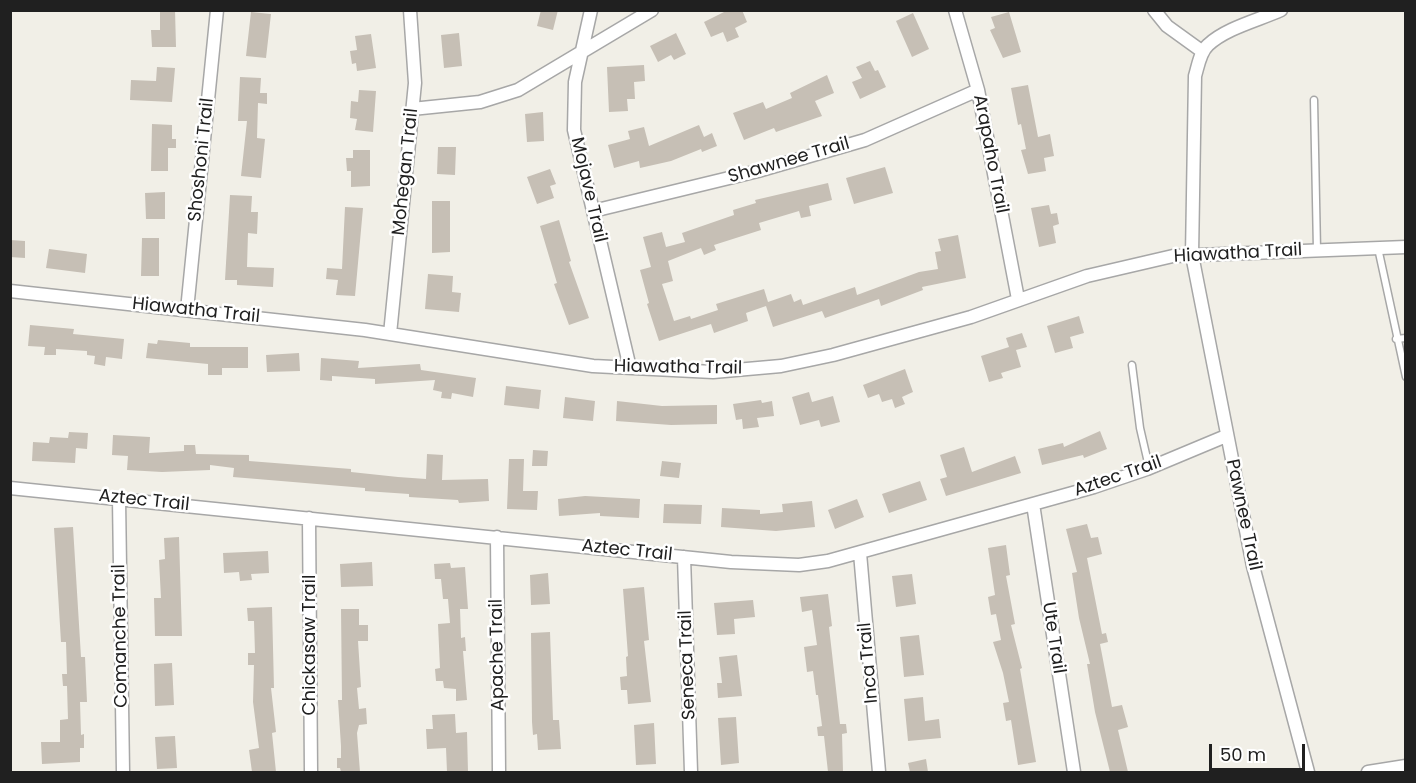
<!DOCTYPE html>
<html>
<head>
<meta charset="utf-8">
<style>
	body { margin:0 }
	#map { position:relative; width:1416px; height:783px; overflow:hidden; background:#f1efe7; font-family:Poppins,sans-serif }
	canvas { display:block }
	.frame { position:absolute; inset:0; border:12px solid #202020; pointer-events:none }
	.scale { position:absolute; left:1209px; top:744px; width:96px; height:27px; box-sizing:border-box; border:3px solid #202020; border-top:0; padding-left:8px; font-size:18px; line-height:21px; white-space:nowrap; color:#202020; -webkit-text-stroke:4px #fff; paint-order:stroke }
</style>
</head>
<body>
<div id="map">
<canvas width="1416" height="783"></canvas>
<div class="frame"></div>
<div class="scale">50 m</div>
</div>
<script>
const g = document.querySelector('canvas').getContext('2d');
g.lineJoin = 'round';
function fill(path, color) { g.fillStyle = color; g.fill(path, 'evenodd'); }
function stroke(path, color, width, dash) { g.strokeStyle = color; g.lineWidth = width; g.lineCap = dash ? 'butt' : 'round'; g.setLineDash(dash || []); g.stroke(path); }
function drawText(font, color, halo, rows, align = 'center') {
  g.font = font + ' Poppins,sans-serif'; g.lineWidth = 5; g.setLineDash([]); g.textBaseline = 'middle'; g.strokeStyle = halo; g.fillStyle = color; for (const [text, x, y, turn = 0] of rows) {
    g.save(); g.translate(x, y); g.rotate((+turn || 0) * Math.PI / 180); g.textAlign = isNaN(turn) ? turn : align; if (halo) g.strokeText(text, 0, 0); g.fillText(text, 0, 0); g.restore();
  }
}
const building = new Path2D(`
	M160,10h15l1,37h-24l-1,-17h9z
	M541,10h17l-5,20 -16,-4z
	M728,10h14l5,12 -12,6 4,9 -12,5 -4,-10 -12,5 -7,-15z
	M251,12l20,2 -5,44 -20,-2z
	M1009,12l12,40 -18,6 -13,-28 5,-2 -4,-11z
	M913,13l16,36 -17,8 -16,-36z
	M459,33l3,33 -18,2 -3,-33z
	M676,33l10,21 -12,6 -3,-5 -13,7 -8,-16z
	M371,34l5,34 -19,3 -1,-8 -4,1 -2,-13 7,-1 -2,-14z
	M870,61l5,10 3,-1 8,17 -26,12 -8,-17 10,-4 -6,-11z
	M644,65l1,16 -11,1 1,17h-8l1,12 -19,1 -2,-45z
	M157,67l18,1 -3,34 -42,-2 1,-20 25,1z
	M827,75l7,18 -19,8 7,15 -46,16 -2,-4 -30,12 -11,-27 30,-11 3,7 26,-11 -2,-5z
	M240,77l21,1 -1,15h7v11l-9,-1 -1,35 8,1 -4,39 -20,-2 6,-55h-9z
	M1028,85l10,52 12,-3 4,22 -10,2 2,13 -18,3 -7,-24 5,-1 -5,-25 -3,1 -7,-37z
	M359,90l17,1 -3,41 -18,-2 2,-11 -7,-1 1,-17 7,1z
	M543,112l1,29 -17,1 -2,-28z
	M152,124l20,1v14h4v9h-8v23h-17z
	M699,125l5,12 8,-4 5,13 -15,6 -1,-3 -30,12 -31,7 -1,-7 -25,7 -6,-23 22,-6 -2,-8 16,-4 5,19z
	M438,147h18l-1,28 -18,-1z
	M353,150h17v36l-19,1v-16h-4l-1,-13h7z
	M885,167l8,26 -39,11 -8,-26z
	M550,169l6,15 -6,2 4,12 -17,6 -10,-27z
	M828,183l4,17 -23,6 2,10 -10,2 -2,-7 -40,12 2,7 -47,15 2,5 -12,5 -3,-7 -33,13 5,20 -11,3 12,37 16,-5 1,3 27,-9 -2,-6 48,-15 4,13 23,-8 3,8 7,-3 2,6 52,-18 2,8 62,-23 19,-3 -3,-17 6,-1 -3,-12 20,-4 8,43 -44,9 1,3 -42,16 -2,-7 -54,19 -3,-7 -49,16 -7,-21 -20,7 2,8 -34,12 -3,-9 -52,17 -12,-37 2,-1 -9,-33 11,-3 -8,-30 19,-5 4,15 19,-5 -3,-9 52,-18 -1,-5 23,-7 -1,-3z
	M165,192v27h-19l-1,-26z
	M230,195l22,1 -1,16h7l-1,22 -9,-1 -1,34 27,1 -1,19 -36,-2v-5h-12z
	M432,201h18v51l-18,1z
	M1049,205l2,9 6,-1 2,11 -6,2 3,17 -17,4 -8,-39z
	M345,207l18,1 -8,88 -19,-1 2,-15 -12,-1 1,-11 15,1z
	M559,220l12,41 -2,1 20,56 -20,7 -15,-41 3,-1 -17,-57z
	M142,238h17v38h-18z
	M10,240l15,1v17l-15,-1z
	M49,249l38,5 -2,19 -39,-5z
	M428,274l25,2 -1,16 9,1 -2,19 -34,-3z
	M1079,316l5,17 -14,4 3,11 -18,5 -8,-27z
	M30,325l44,4 -1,5 51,5 -2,20 -16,-2 -1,9 -11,-2 1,-8 -8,-1v-4l-31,-2v6h-12l1,-8 -17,-1z
	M1022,333l5,14 -11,3 5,17 -20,6 2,5 -14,4 -8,-26 28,-9 -3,-9z
	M158,340l32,3v4h58v21h-26v7h-14v-11l-62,-6 2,-15 9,1z
	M299,353l1,18 -33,1 -1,-17z
	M321,358l38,3 -1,7 62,-4 1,6 55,8 -3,19 -21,-4 -1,6 -10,-1 1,-6 -9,-2 2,-10 -60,4v-5l-43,-3v5l-12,-1z
	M905,369l8,23 -11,5 3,7 -10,4 -3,-9 -10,3 -3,-8 -11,4 -5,-13z
	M506,386l35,4 -2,19 -35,-4z
	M809,392l3,10 21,-6 7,26 -19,5 -2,-7 -19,5 -8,-28z
	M565,397l30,4 -2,20 -30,-3z
	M761,400l1,3 10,-2 2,15 -17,2 2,9 -16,2 -1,-10 -6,1 -3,-16z
	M617,401l45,5 55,-1v19l-46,1 -55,-4z
	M1100,431l7,18 -23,9 -1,-3 -41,10 -4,-16 25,-6 1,4z
	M69,432l19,1 -1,16 -11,-1 -1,15 -43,-2 1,-19 16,1 1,-6 18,1z
	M113,435l37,2 -1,16 35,-2v-6h11l1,9 53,1v6l102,8v3l47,5 28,2 1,-25 16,1 -1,25 46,-1 1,22 -30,2 -1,-3 -49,-3v-3l-44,-3v-3l-132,-11 1,-9 -24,-3v5l-48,2 -35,-2 1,-14 -16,-1z
	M964,447l8,25 43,-16 6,17 -75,23 -6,-17 7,-2 -7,-22z
	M533,450l15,1 -1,15h-15z
	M509,459h15l-1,32h15l-1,19 -30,-1z
	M662,461l19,2 -2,15 -19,-2z
	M920,481l7,19 -38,13 -7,-19z
	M585,496l55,3 -1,19 -39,-2v-3l-41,3 -1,-17z
	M857,499l7,18 -29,12 -7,-19z
	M812,501l3,26 -39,4 -55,-4 1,-19 38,2v4l23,-2 -1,-8z
	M664,504l38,1 -1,19 -38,-1z
	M1087,524l4,14 7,-1 4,17 -15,4 15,76 4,-1 2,9 -8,2 12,63 10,-2 6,22 -10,3 10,42h-18l-15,-60 -8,-48h3l-11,-46 -7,-45 5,-1 -11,-43z
	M73,527l8,130h4l2,45h-7l1,33 3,-1v14h-4v14l-38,2 -1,-22h19v-22l8,-1 -1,-33h-4l-1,-12h5l-1,-32h-5l-7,-114z
	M179,537l3,99h-27l-1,-38h7l-2,-38 6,-1 -1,-21z
	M1006,545l4,30 -4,1 9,48 -4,1 11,43 -2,1 16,93 -18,3 -7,-45 -5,1 -3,-18 6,-1 -6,-29 -10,-31 8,-2 -5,-26 -5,1 -3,-18 7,-2 -7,-47z
	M268,551l1,22 -18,1 1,6 -12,1 -1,-9 -15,1 -1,-20z
	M372,562l1,24 -32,1 -1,-23z
	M450,563l1,5 14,-1 3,42h-8l1,29 4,-1 1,14h-3l4,49 -11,1v-12l-12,-1 -1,-7h-7l-1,-12 5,-1 -2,-44 12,-1 -2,-24h-5l-2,-20h-6l-1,-15z
	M548,573l2,31 -19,1 -1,-30z
	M912,574l4,30 -20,3 -4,-31z
	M644,587l5,53 -5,1 7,61 -23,2 -1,-14h-6l-1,-13 7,-1 -1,-19 2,-1 -5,-67z
	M828,594l4,32 -3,1 11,97h6l1,9 -5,1 1,38h-15l-4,-36h-6l-1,-9 5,-1 -4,-31h-2l-3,-24 -6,1 -3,-25 13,-2 -5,-35 -10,2 -2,-15z
	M753,600l2,17 -21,2 1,15 -18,1 -3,-32z
	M272,607l2,81h-3l5,44 -4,1 4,39h-24l-3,-22 10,-2 -6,-46 1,-37h-6v-12h7l-1,-32h-6l-1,-13z
	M341,609h18v16h9v16h-10l3,46 -4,1 2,21 7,-1 1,16 -8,1 -2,8 3,39h-19l-1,-4h-3v-10h4v-12l-3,-46h4z
	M550,632l3,88h6l2,29 -23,1 -1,-16 -4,1 -1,-13 -1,-89z
	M919,635l5,40 -20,2 -4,-40z
	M737,655l5,41 -24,2 -1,-15h5l-3,-26z
	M172,663l2,42 -19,1 -1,-42z
	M923,697l2,24 14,-2 2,19 -33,3 -4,-42z
	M455,714l1,19 11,-1 1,40h-21l-1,-24 -19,1 -1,-20h7l-1,-14z
	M736,717l3,46 -18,2 -3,-47z
	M654,723l2,41 -20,1 -2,-40z
	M175,736l2,32 -20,1 -2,-32z
	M926,759l2,13h-18l-2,-9z`);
const service = new Path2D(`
	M1314,100l3,150
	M1378,248l28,129
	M1396,339l10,-1
	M1132,365l8,63 9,39`);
const minor = new Path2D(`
	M591,10l-16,72 -1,48 56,238
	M955,10l23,80 40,209
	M1154,10l13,16 36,26
	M1281,10c-22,10 -55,18 -73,35 -8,7 -10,21 -13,31l-3,179 61,311 55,206
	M412,109l68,-7 38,-12 134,-80
	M593,211l165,-40 107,-31 113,-50
	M10,291l355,39 228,36 120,6 68,-6 52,-11 138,-38 116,-41 86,-20 233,-9
	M187,310l30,-300
	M390,334l25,-251 -5,-73
	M10,488l721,74 68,3 29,-4 266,-74 53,-18 79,-33
	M119,499l4,273
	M1033,504l41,268
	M309,518l2,254
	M497,537l2,235
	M860,553l19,219
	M684,557l7,215
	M1368,772l38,-6`);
const streetNames = [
	["Arapaho Trail",990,154,79],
	["Shoshoni Trail",202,160,-84],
	["Shawnee Trail",789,161,-16],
	["Mohegan Trail",406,172,-84],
	["Mojave Trail",588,190,77],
	["Hiawatha Trail",1238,254,-3],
	["Hiawatha Trail",196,311,6],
	["Hiawatha Trail",678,368,1],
	["Aztec Trail",1118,477,-19],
	["Aztec Trail",144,501,6],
	["Pawnee Trail",1243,515,78],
	["Aztec Trail",627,551,6],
	["Comanche Trail",121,636,-91],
	["Ute Trail",1053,638,81],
	["Chickasaw Trail",310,645,-90],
	["Apache Trail",498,655,-91],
	["Inca Trail",869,663,-95],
	["Seneca Trail",688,665,-92]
];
fill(building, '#c6bfb5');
stroke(service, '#a7a7a7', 9);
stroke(minor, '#a7a7a7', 15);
stroke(service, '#fff', 6);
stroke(minor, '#fff', 12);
drawText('18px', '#202020', '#fff', streetNames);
</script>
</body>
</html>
